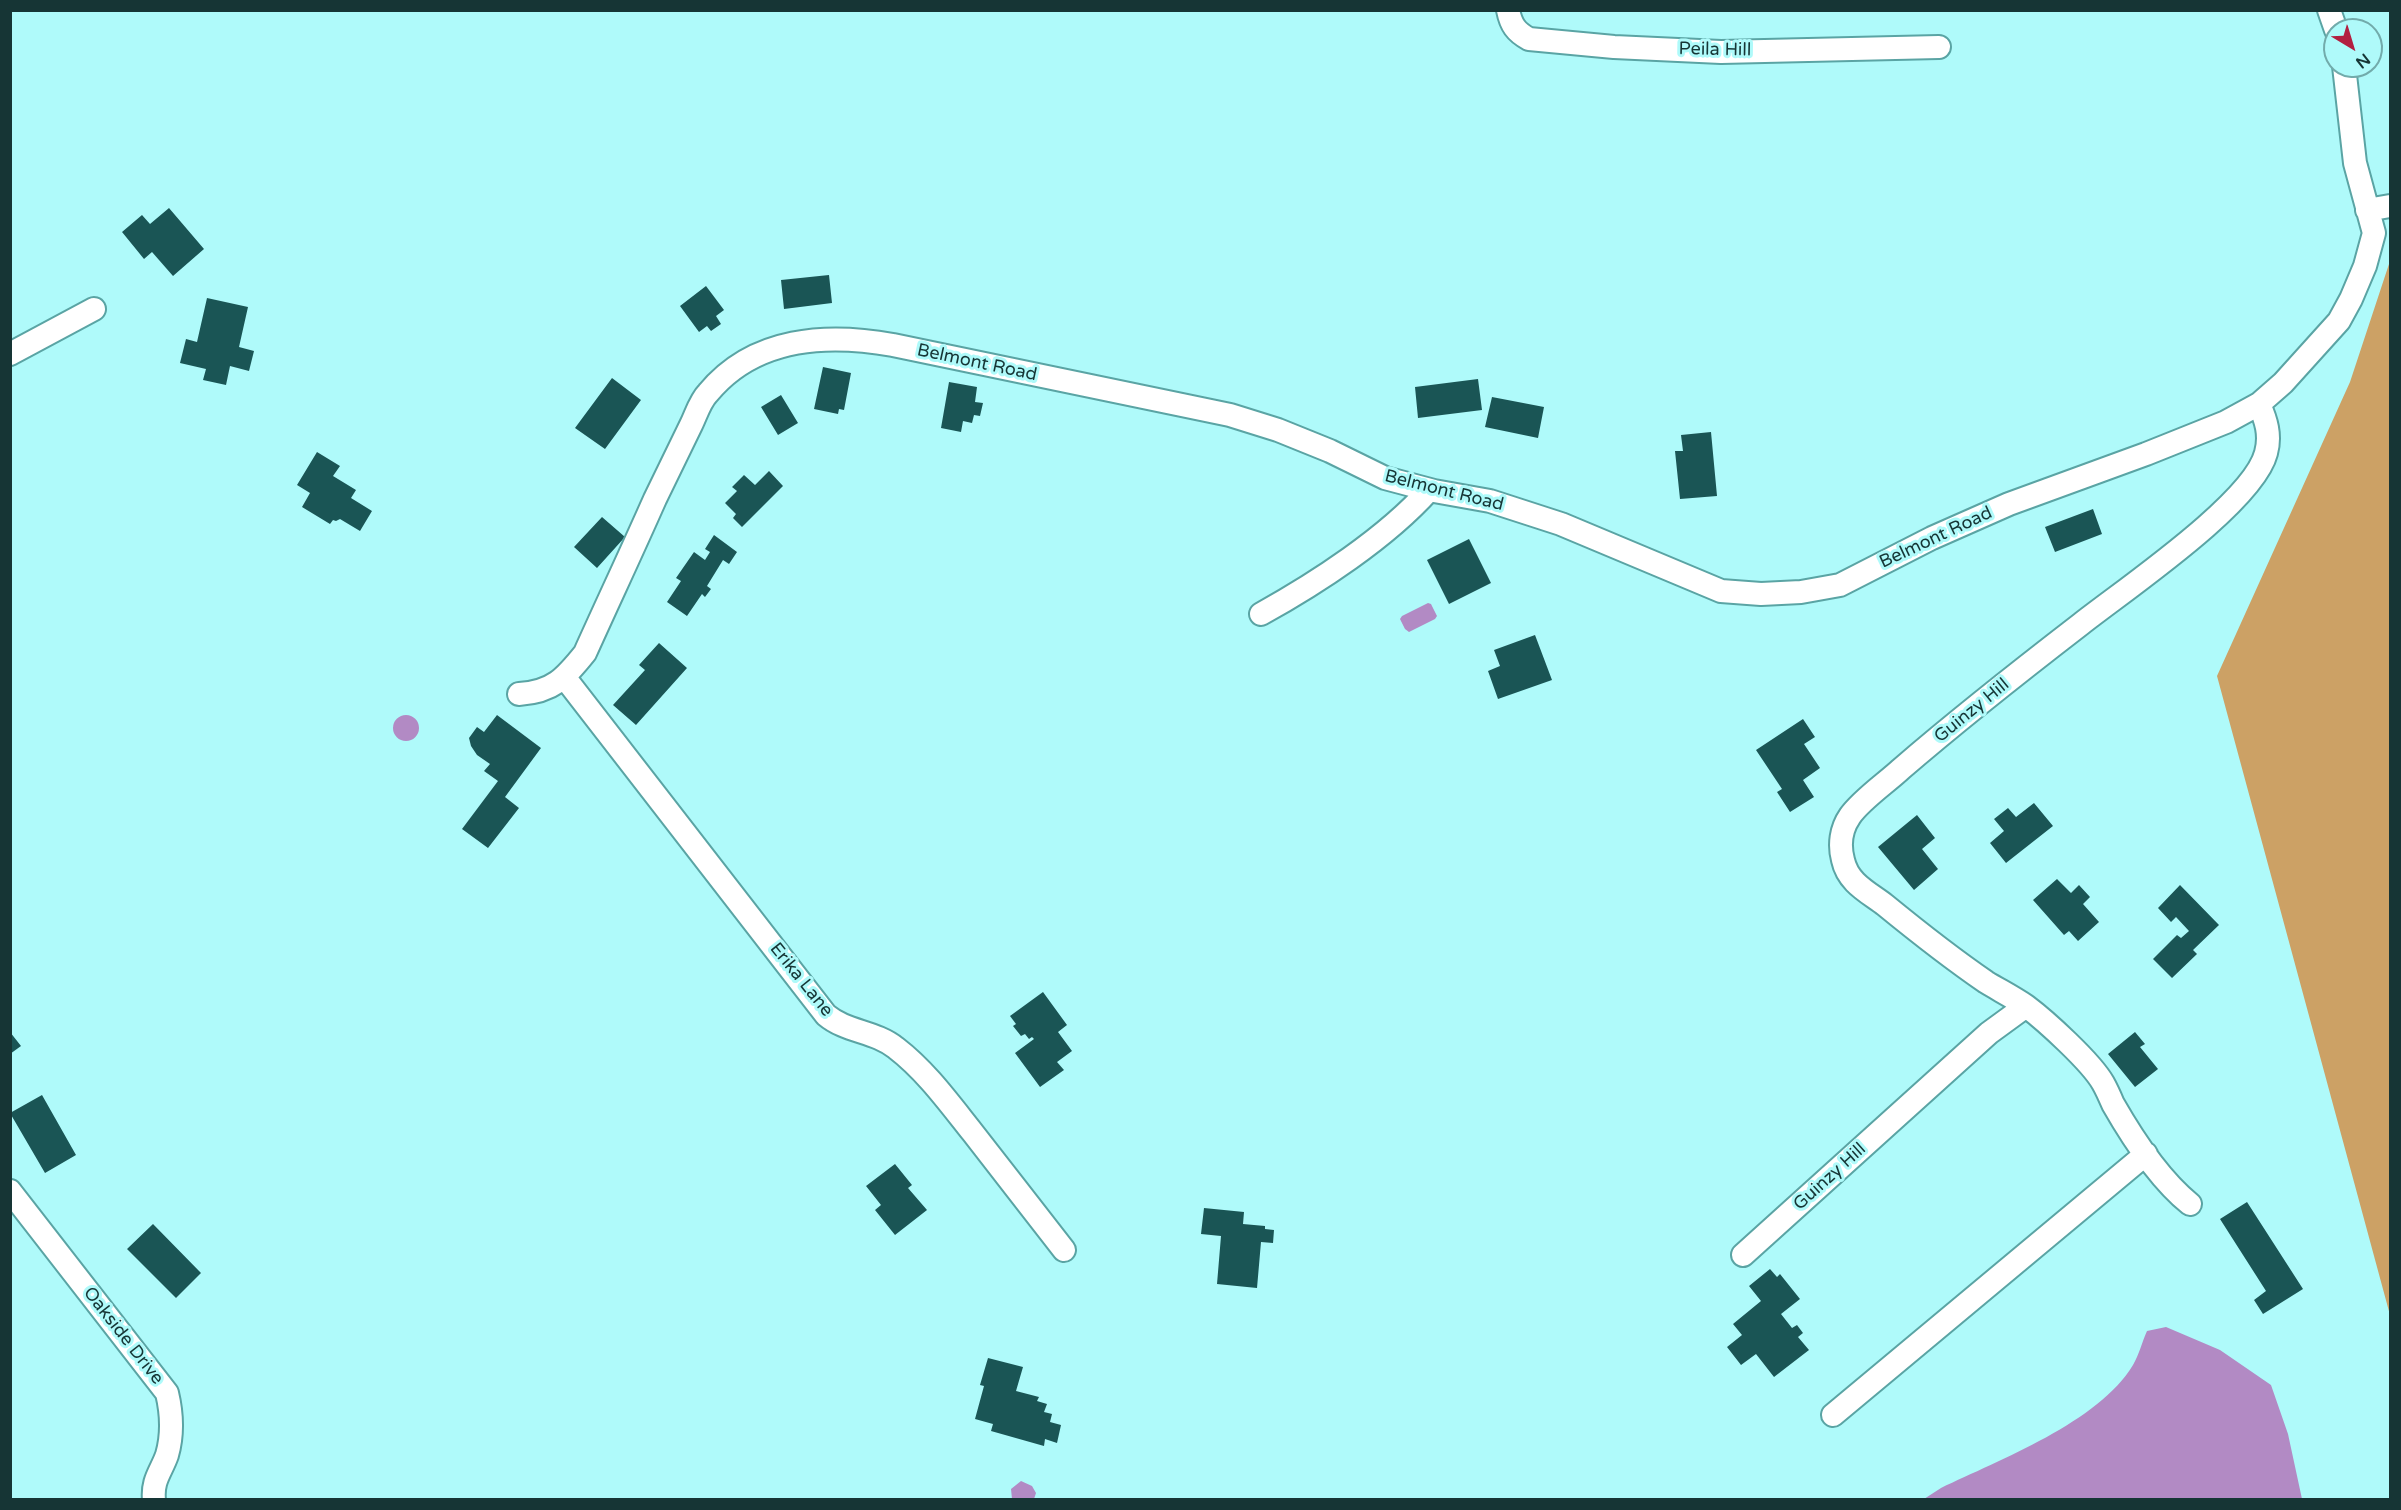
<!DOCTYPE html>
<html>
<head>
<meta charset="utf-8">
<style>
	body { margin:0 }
	#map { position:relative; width:2401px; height:1510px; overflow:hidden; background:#affafa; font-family:"Varela Round",sans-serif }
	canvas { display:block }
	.frame { position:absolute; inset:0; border:12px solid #163535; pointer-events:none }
	.north { position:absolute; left:2323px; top:18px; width:60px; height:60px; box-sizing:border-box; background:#affafa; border:2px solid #72abab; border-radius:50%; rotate:142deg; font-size:16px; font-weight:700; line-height:24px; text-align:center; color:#163535 }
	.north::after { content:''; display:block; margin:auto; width:21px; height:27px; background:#b21f40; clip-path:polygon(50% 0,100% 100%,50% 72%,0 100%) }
</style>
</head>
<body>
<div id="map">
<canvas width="2401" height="1510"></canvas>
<div class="frame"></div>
<div class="north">N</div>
</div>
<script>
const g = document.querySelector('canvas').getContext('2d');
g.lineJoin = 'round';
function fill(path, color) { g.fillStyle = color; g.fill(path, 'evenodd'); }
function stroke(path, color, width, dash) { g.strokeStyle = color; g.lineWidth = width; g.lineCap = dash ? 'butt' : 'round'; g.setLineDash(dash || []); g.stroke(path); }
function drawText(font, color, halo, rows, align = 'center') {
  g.font = font + ' "Varela Round",sans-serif'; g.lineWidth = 6; g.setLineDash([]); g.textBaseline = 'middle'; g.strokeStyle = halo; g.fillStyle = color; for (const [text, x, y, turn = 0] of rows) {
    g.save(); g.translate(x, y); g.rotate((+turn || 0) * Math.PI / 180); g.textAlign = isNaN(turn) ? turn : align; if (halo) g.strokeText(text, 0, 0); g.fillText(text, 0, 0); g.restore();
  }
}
const forest = new Path2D(`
	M2390,261v1054l-173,-639 133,-294z`);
const water = new Path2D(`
	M1428,603l3,1 6,12 -2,3 -26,13 -4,-3 -5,-10 2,-3z
	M393 728a13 13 0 1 1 26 0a13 13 0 1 1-26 0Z
	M2166,1327l54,23 51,35 17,49 14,65h-378l17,-11c58,-28 158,-66 192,-123 6,-10 9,-23 14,-34z
	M1021,1481l11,5 4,7 -2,6h-22l-1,-10z`);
const building = new Path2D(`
	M169,208l35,41 -31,27 -21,-24 -8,7 -22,-27 20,-17 8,9z
	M829,275l3,28 -48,6 -3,-29z
	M706,286l18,24 -8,6 5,8 -10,7 -4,-5 -8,6 -19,-26z
	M207,298l41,9 -9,40 15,4 -5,20 -19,-5 -4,19 -23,-5 3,-11 -26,-6 6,-24 11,3z
	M823,367l28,6 -7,37 -5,-1 -1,5 -24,-5z
	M612,378l29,22 -36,49 -30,-21z
	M1478,379l4,31 -64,8 -3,-31z
	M949,382l28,5 -2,15 8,1 -3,13 -6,-1 -2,8 -9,-2 -2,11 -20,-4z
	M781,395l17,28 -20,12 -17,-28z
	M1492,397l52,10 -6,31 -53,-11z
	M1711,432l6,64 -37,3 -5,-48h8l-2,-16z
	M317,452l23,14 -7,10 23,14 -5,8 21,13 -12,20 -20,-12 -4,2 -3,-1 -3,4 -28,-17 8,-14 -13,-8z
	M769,471l14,15 -41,41 -9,-9 3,-4 -11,-11 12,-12 -5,-4 12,-12 11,10z
	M2093,509l9,25 -47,18 -10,-25z
	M602,517l23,20 -28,31 -23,-21z
	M714,535l23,17 -8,12 -6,-4 -16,26 4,3 -6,8 -3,-3 -15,22 -20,-14 14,-21 -5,-3 18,-26 11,8 5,-8 -5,-3z
	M1469,539l22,44 -42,21 -22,-44z
	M1535,635l17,45 -54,19 -10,-28 12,-5 -6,-16z
	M659,643l28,25 -51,57 -23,-20 32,-35 -6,-5z
	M497,715l44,33 -36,49 14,11 -31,40 -26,-19 36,-48 -14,-10 6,-7 -13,-9 -6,-9 -2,-8 8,-11 7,5z
	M1803,719l12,18 -11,7 16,24 -17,12 11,17 -24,15 -13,-20 5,-3 -26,-39z
	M2034,803l19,23 -47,37 -16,-20 14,-12 -10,-12 14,-11 8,9z
	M1917,815l18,23 -13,11 16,20 -24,21 -36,-43z
	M2057,879l14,14 8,-8 11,12 -7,7 16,18 -21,19 -9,-10 -5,4 -31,-35z
	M2180,885l39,40 -26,25 4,4 -25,24 -19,-19 24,-24 4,3 8,-7 -13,-14 -5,5 -13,-14z
	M1043,992l24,33 -9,7 14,19 -15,11 7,8 -24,17 -25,-34 19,-14 -2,-2 -3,2 -4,-5 -4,2 -8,-10 3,-2 -6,-8z
	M10,1032l11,14 -11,8z
	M2135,1032l10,12 -5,3 18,22 -23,18 -27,-33z
	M42,1095l34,60 -31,18 -35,-60z
	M895,1164l17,21 -4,3 19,22 -32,25 -20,-25 6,-5 -15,-19z
	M2247,1202l56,87 -40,25 -9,-14 12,-9 -46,-72z
	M1204,1208l40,4 -1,12 22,2v3l9,1 -1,13 -12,-1 -4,46 -40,-4 4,-48 -20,-2z
	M153,1224l48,49 -25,25 -49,-49z
	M1770,1269l7,8 3,-3 20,25 -19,15 11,14 5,-3 6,8 -5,4 11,13 -35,27 -18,-23 -15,11 -14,-18 15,-12 -9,-11 28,-23 -12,-15z
	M988,1358l35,9 -7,24 23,6 -2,4 10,3 -3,8 8,2 -2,8 11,3 -4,18 -12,-4 -1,7 -53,-15 2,-7 -18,-5 9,-33 -4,-1z`);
const minor = new Path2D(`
	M1508,10c3,15 8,22 21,29l85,8 107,5 218,-5
	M2329,10l7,20
	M2367,210l23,-4
	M10,354l84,-45
	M1261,614c56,-31 125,-76 168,-124
	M565,678l261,337c20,17 49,16 70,33 30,23 53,55 77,85 30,39 61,78 91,117
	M519,694c34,-2 46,-16 66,-41 23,-51 47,-102 70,-154 12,-25 24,-49 36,-74 5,-10 9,-24 17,-32 46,-56 119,-60 185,-48l337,70 48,15 52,21 55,27 49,13 56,10 71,23 160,67 40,3 40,-2 39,-7 92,-47 77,-34 137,-50 80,-32 33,-18 24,-21 56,-62 12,-22 14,-33 9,-33 -19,-70 -11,-97
	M10,1191l157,202c5,21 6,41 0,62 -6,17 -15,25 -13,45
	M2190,1204c-31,-25 -57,-65 -77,-100 -3,-7 -6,-14 -10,-21 -12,-21 -57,-62 -77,-77 -13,-9 -27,-16 -40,-24 -35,-24 -68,-50 -101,-77 -17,-13 -37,-22 -42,-45 -4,-15 -2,-31 7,-44 11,-16 36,-33 51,-47 58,-50 119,-98 180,-145 43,-34 172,-121 185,-171 5,-18 0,-33 -7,-49
	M1743,1255l246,-222 37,-27
	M1833,1415l313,-261`);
const streetNames = [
	["Peila Hill",1715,50,1],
	["Belmont Road",977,363,12],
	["Belmont Road",1444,491,14],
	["Belmont Road",1936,538,-25],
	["Guinzy Hill",1972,711,-39],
	["Erika Lane",801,980,51],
	["Guinzy Hill",1830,1177,-42],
	["Oakside Drive",123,1336,52]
];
fill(forest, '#cca165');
fill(water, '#b28ac4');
fill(building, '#1a5555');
stroke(minor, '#5aa4a4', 26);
stroke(minor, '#fff', 22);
drawText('18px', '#163535', '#affafa', streetNames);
</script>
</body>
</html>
